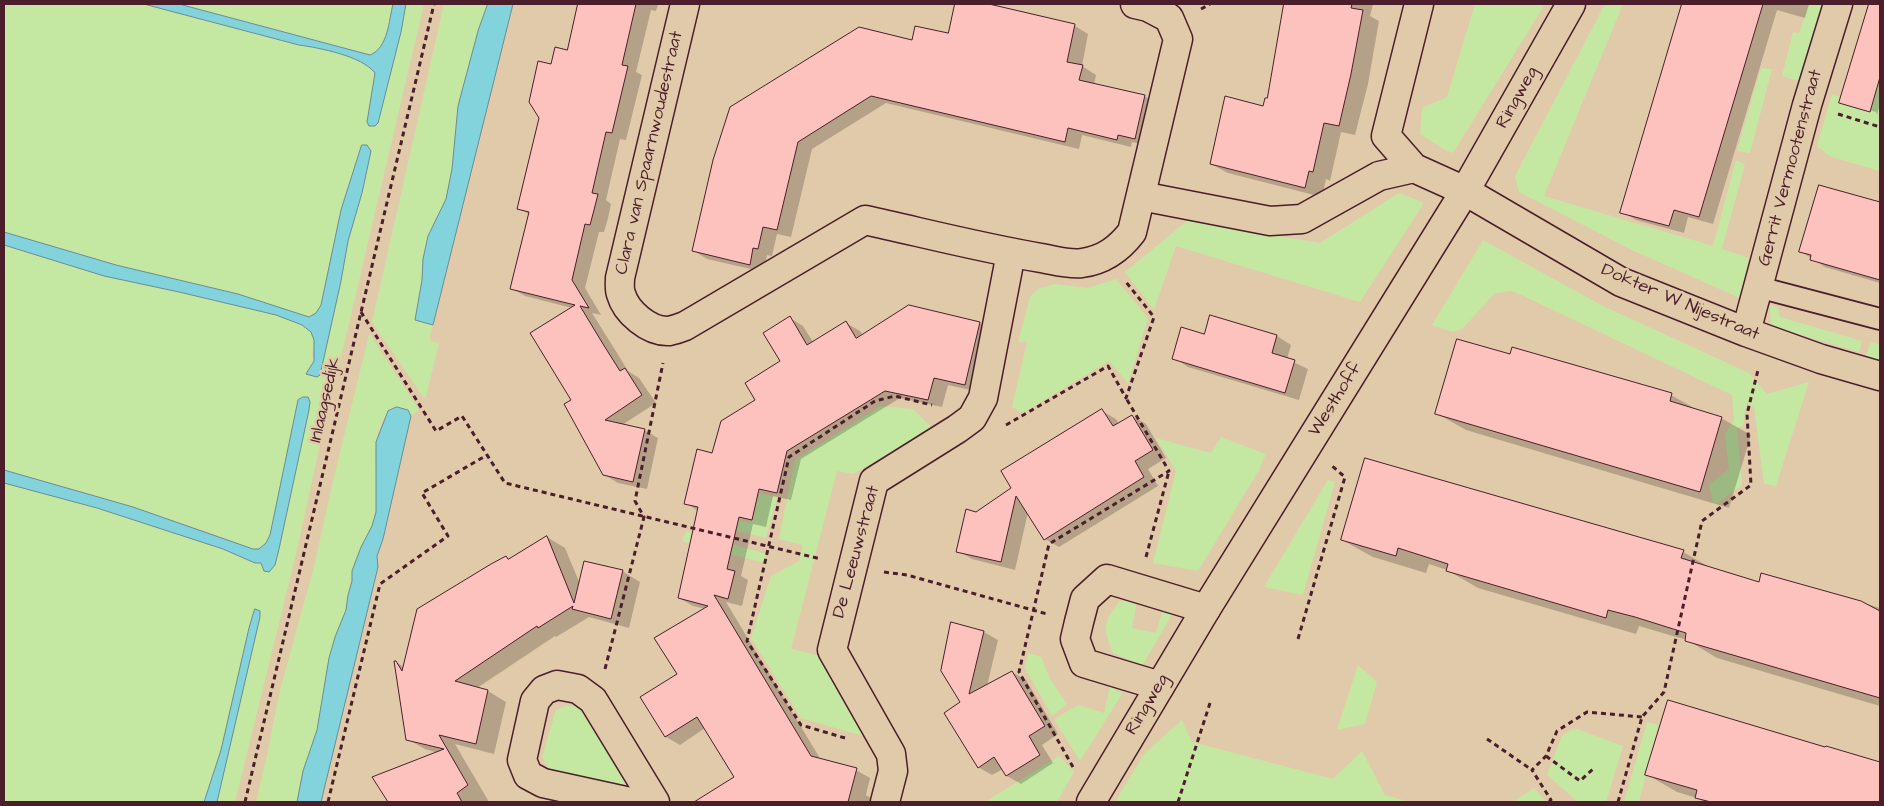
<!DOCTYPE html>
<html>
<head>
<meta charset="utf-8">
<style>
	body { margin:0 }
	#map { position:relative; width:1884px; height:806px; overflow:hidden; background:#e1caaa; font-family:"Architects Daughter",sans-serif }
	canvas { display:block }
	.frame { position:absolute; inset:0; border:5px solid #4a1f2b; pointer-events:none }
</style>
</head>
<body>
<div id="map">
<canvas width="1884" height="806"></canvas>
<div class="frame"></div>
</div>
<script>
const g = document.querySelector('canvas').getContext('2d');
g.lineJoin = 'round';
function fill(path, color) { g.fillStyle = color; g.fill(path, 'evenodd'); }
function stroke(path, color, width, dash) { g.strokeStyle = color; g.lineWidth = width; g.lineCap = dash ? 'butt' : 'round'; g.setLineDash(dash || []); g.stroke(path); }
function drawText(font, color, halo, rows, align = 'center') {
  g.font = font + ' "Architects Daughter",sans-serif'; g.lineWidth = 5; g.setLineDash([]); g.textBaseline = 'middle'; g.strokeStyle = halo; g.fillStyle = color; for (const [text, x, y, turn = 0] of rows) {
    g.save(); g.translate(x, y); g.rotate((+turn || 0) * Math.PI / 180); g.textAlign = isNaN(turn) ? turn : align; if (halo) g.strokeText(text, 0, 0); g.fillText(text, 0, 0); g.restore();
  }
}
const green = new Path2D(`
	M4,4h140l155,41c21,3 63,11 76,28l-8,49 2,4 6,-1 3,-2 23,-91 5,-28h18l-81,345 -13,51 -34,154 -61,248h-18l23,-100 9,-74 -28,122 -17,52h-200v-319l93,25 126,41 32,14 34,-61 21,-100 -2,-5h-5l-5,3 -28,135c-4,8 -8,13 -17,14l-45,-17 -110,-36 -94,-26v-225l100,31 75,16 97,23 26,10 9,7 3,8 -2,16 2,5 -7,9v5l10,2 8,-24 16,-72 7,-40 14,-48 9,-42 -10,-4 -9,35 -11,28 -20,95 -5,8 -7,4 -71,-23 -122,-29 -112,-33z
	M179,4h214c-4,16 -5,44 -23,51z
	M444,4h44l-10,27 -20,75 -6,63 -6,30 -18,37 -5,23 -1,21 -6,40 17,5 -3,10 1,6 8,2 -13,54 -2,1 -52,-76z
	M1475,4h70l-92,149 -6,-2 -27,-17 2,-26 25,-11z
	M1605,4h18l-79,192 169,50 23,-86 9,4 -23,85 27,9 -9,40 -106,-47 -115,-59 -4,-16z
	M1809,4h14l-21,78 -20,-6 11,-44 6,1z
	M1872,4h8v167l-49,-14 -14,-11 15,-52 16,7z
	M1761,68l11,1 -22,84 -13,-2z
	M1399,193l25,10 -64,99 -184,-56 -22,64 -29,-38 62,-51 133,22z
	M1483,240l118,65 148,68 18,21 42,-12 -33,104 -12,-2 -10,-76 -7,-6 -4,24 -6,2 5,57 -28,20 -5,-20 20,-16 -4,-36 9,-12 -2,-26 -219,-104 -18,2 -33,36 -9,3 -21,-7z
	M1116,279l32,39 -20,65 -19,-22 -86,52 -11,-6 15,-65h-9l12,-45 8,-8 16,-5 34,4z
	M1770,305l8,3 2,9 82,24 -3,11 -88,-26z
	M369,335l2,1 48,74 -8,6 -3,-6 -20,1c-5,10 -11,21 -12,32 -3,24 5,48 -1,72 -5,20 -19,36 -23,56 -2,13 -3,28 -7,41 -5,15 -12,30 -16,46 -6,24 -7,48 -12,71 -5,25 -18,47 -20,73h-41l11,-46 12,-62 35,-127 19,-86z
	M1871,342l9,3v16l-15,-4z
	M881,406l32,3 20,20 -80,45 -16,-3 -46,178 31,7 48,82 -69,-20 -50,-80 20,-62 28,-15 4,-16 -24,-6 16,-79z
	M1221,437l45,17 -7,16 -61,101 -45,-8 23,-92 -20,-33 55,15z
	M1328,480l7,2 -32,113 -39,-8z
	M759,493l18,5 -11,40 -71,-17 2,-11 55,13z
	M686,531l80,23 -2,9 -82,-22z
	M1120,601h17l-5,27 24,5 8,-27 9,7 -31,53 -29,-13c-10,-27 -11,-29 7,-52z
	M1028,653l13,4 9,22 17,25 -15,12 -27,-48z
	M1358,665l19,17 -12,42 -28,6z
	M1110,686l12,8 -42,67 -26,-42 24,-14 26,8z
	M566,706h9l13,9 45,77 -82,-20 -9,-15 14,-47z
	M1182,720l10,22 141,37 29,-28 23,44 25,7h-295l30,-49z
	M1647,722l11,3 -19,77h-15z
	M1574,728l49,18 -17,56h-28l-31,-27 15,-39z
	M1059,756l15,16 -17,30h-72z
	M1534,788l12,14h-33z`);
const water = new Path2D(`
	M144,4h35l191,51c18,-7 19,-35 23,-51h13l-5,28 -23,91 -3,3h-6l-2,-4 8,-49c-13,-17 -55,-25 -76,-28z
	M488,4h25l-80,321 -18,-5 7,-40 1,-21 5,-23 18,-37 6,-30 6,-63 20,-75z
	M362,145h5l4,6 -9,42 -14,48 -7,40 -16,72 -5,22 -3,2 -11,-3 8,-13v-21l-3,-8 -9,-7 -26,-10 -97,-23 -75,-16 -100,-31v-13l112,33 122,29 71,23 7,-4 5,-8 20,-95z
	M303,397h5l2,5 -1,8 -30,139 -4,16 -6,7 -5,-1 -3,-8h-6l-32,-14 -126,-41 -93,-25v-13l129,37 120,42h6l7,-6 4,-8 28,-135z
	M397,407l11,3 3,6 -28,123 -6,17 1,11 -57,235h-24l6,-31 14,-41 12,-72 6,-21 11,-27 2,-15 4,-14v-10l9,-24 11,-21 4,-14v-70l12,-31z
	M255,609l5,2v6l-43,185h-13l17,-52 28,-122z`);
const shadow = new Path2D(`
	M580,4h78l-2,7 -5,-1 -15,62 6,3 -16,65 -6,-1 -14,61 5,4 -3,14 -4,14h-5l-14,56 16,27 -9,-2 25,40 11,18 11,7 17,25 -34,22 22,5 14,8 -11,51 -29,-6 -15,-9 -30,-74 -1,-92 -47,-12 -14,-8 19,-73 -11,-7 33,-142 16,-14z
	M956,4h28l91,22 13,8 -6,32 14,9 -2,10 50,11 14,8 -9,42 -17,-4 -1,5 -49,-12 -3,14 -193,-46 -74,46 -21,88 -14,-3 -5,22 -5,-1 -3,17 -57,-13 -13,-8 21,-90 198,-119 36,-8z
	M1288,4h85l-3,12 9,5 -11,63 -13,51 -14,-3 -11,49 -4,-2 -4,18 -94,-24 -17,-9 53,-57 4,-7z
	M1683,4h126l-4,14 -28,-8 -64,214 -25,-7 -4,16 -48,-13 -14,-8z
	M1869,4h11v99l-3,12 -1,-3 -30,-9v2l-6,-3z
	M1819,186l61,18v79l-55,-16 -25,-16z
	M1211,317l66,19 14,9 -4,14 21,10 -9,31 -111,-33 -14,-9 31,-23z
	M790,318l13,8 10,16 33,-19 14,8 3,4 116,-12 14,8 -14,61 -31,-7 -6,22 -42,-9 -99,61 -10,41 -18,-4 -7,31 -13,-3 -12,52 7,4 -6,26 -16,-4 95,158 35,10 14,8 -4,17 12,7h-120l-53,-74 -25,17 -14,-8 -24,-40 37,-23 27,-65 -13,-3 -14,-8 19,-87 -12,-8 27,-48 43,-55 26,-38z
	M1511,356l160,39 30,17 20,6 30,17 -22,73 -263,-78 -30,-17z
	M1102,411l14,8 3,5 13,-8 14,8 20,34 -18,11 10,17 -99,61 -14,-8 -17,-27 -13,58 -43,-11 -14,-8 18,-38 37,-24z
	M547,537l18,11 15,36 42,-13 18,11 -11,46 -40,-11 -33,20 -1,-1 -78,52 11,3 18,11 -12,52 -39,-10 34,58h-100l-15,-24 64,-25 -13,-4 -18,-10 -11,-77 8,5 102,-110 4,2z
	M1342,540l341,12 30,17 47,14 101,19 19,6v98l-163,-48 -30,-18 -21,-6 -27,-8 -3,8 -158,-46 -31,-18 -18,-6 -3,9 -53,-16z
	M984,632l14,8 -11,46 25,-14 14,8 32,54 -16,11 11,18 -32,21 -14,-8 -4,-7 -11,6 -14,-8 -16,-65z
	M1669,701l211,62v39h-175l-8,-4 -20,-6 -31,-18z`);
const building = new Path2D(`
	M578,4h58l-14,61 6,1 -16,67 -6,-1 -14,61 6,1 -4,16 -4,15 -5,-1 -13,56 17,28 -9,-2 23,38 17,27 5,-3 17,27 -37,25 40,9 -12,53 -30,-7 -39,-71 7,-4 -41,-67 45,-28 -65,-16 19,-77 -12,-3 22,-91 -10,-16 9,-41 13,3 4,-17 12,3z
	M955,4h34l86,20 -8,38 16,3 -4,15 66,15 -10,44 -17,-4 -1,5 -49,-12 -3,14 -194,-46 -73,46 -21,88 -14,-3 -5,22 -5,-1 -3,17 -58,-14 21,-91 17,-53 129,-80 53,13 3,-14 33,7z
	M1284,4h68l-1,4 12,2 -12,64 -12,52 -15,-3 -11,49 -4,-1 -4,17 -95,-24 15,-68 38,10 2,-8h2z
	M1682,4h81l-64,213 -25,-7 -5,16 -49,-13z
	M1869,4h11v73l-10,35 -31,-9z
	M1819,185l61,17v78l-70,-20 1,-5 -12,-3z
	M909,305l71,17 -15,63 -31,-7 -6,22 -43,-9 -98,60 -10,42 -18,-4 -7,31 -13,-3 -12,52 8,2 -7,28 -14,-4 97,161 46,12 -9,34h-154l40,-25 -37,-60 -32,20 -25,-40 37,-23 -23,-36 54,-32 -30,-8 20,-91 -14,-3 13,-55 15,4 9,-32 34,-21 -10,-17 35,-22 -17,-28 27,-17 17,29 39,-24 10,17z
	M1210,315l67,20 -5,18 23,7 -10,33 -113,-34 9,-32 23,7z
	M1457,339l53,15 2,-7 160,46 -2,8 52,16 -22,75 -265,-78z
	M1102,409l11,17 19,-11 21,35 -18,11 9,16 -100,63 -28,-44 -15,66 -45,-10 10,-43 10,3 35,-24 -10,-17z
	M1365,458l319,92 -3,8 78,24 2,-9 100,28 19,10v87l-195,-57 1,-8 -51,-16 -27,-7 -2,8 -160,-47 2,-7 -50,-16 -2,8 -55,-16z
	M547,536l27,67 10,-42 39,9 -12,49 -39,-10 1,-3 -35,22 -1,-2 -82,55 33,9 -12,54 -37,-9 29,50 -11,8 5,9h-74l-16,-25 72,-28 -38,-9 -12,-79h2l6,10 15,-62 74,-45 15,-8 2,3z
	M951,622l33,9 -15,63 43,-23 33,55 -16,10 11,19 -34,21 -12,-19 -16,11 -34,-55 16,-11 -19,-31z
	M1668,700l157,47 1,-1 54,16v40h-169l-16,-4 2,-8 -52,-15z`);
const path = new Path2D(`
	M1201,9l9,-5
	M1838,114l42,13
	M361,312l75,119 26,-15 43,67 316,76
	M1006,425l102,-59 18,32 28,-81 -28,-35
	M1146,557l23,-86
	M884,572l23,3 140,39
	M1298,639l47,-162 -13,-11
	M605,669l39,-152 -9,-16 28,-138
	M845,738l-44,-13 -54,-84 42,-184 86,-56 20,-5 37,9
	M1487,739l45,31
	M1546,756l34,25 13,-12
	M1073,767l-54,-95 30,-128 120,-73 -43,-73
	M245,802l189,-798
	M328,802l52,-218 68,-48 -26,-43 65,-38
	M1178,802l33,-102
	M1549,802l2,-2 -19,-30 14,-14 11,-25 30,-19 55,5
	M1618,802l24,-85 22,-25 38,-171 49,-36 -4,-71 11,-44`);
const lane = new Path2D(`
	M1758,287l122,32`);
const street = new Path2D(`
	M685,4l-65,274c0,5 -1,11 1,16 5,18 28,38 48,37 5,-1 11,-3 16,-5l180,-106c59,13 117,28 176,38 12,2 29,7 41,5 22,-3 37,-14 50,-31l46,-193 -9,-21 -21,-11 -13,-3
	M1419,4l-33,132 28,32 51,23 156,91 125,50 75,27 59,17
	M1141,196l129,25 32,-2 77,-43 35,-8
	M1746,332l61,-227 31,-101
	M1160,686l-76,-23 -9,-24 4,-17 6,-23 22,-20 99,30
	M630,802l-87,-19 -15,-8 -6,-15 13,-59 9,-11 13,-5 21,4 15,11 62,102
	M885,802l8,-31 -2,-17 -59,-104 42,-169 83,-52 15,-11 11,-20 28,-145`);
const secondary = new Path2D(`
	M1091,802l115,-193 259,-418 106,-187`);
const streetNames = [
	["Ringweg",1518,98,-61],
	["Clara van Spaarnwoudestraat",650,153,-77],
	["Gerrit Vermootenstraat",1791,168,-75],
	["Dokter W Nijestraat",1680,303,23],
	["Inlaagsedijk",326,400,-77],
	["Westhoff",1336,400,-58],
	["De Leeuwstraat",857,552,-75],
	["Ringweg",1148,705,-59]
];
fill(green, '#c4e8a2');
fill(water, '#82d3db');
stroke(water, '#6c8b95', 1);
fill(shadow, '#0003');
fill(building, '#fec2be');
stroke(building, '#4a1f2b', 1);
stroke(lane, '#4a1f2b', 24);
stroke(street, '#4a1f2b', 31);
stroke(secondary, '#4a1f2b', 31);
stroke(path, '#4a1f2b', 3, [5, 4]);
stroke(lane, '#e1caaa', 20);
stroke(street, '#e1caaa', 28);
stroke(secondary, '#e1caaa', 28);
drawText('18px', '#4a1f2b', '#e1caaa', streetNames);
</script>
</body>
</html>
